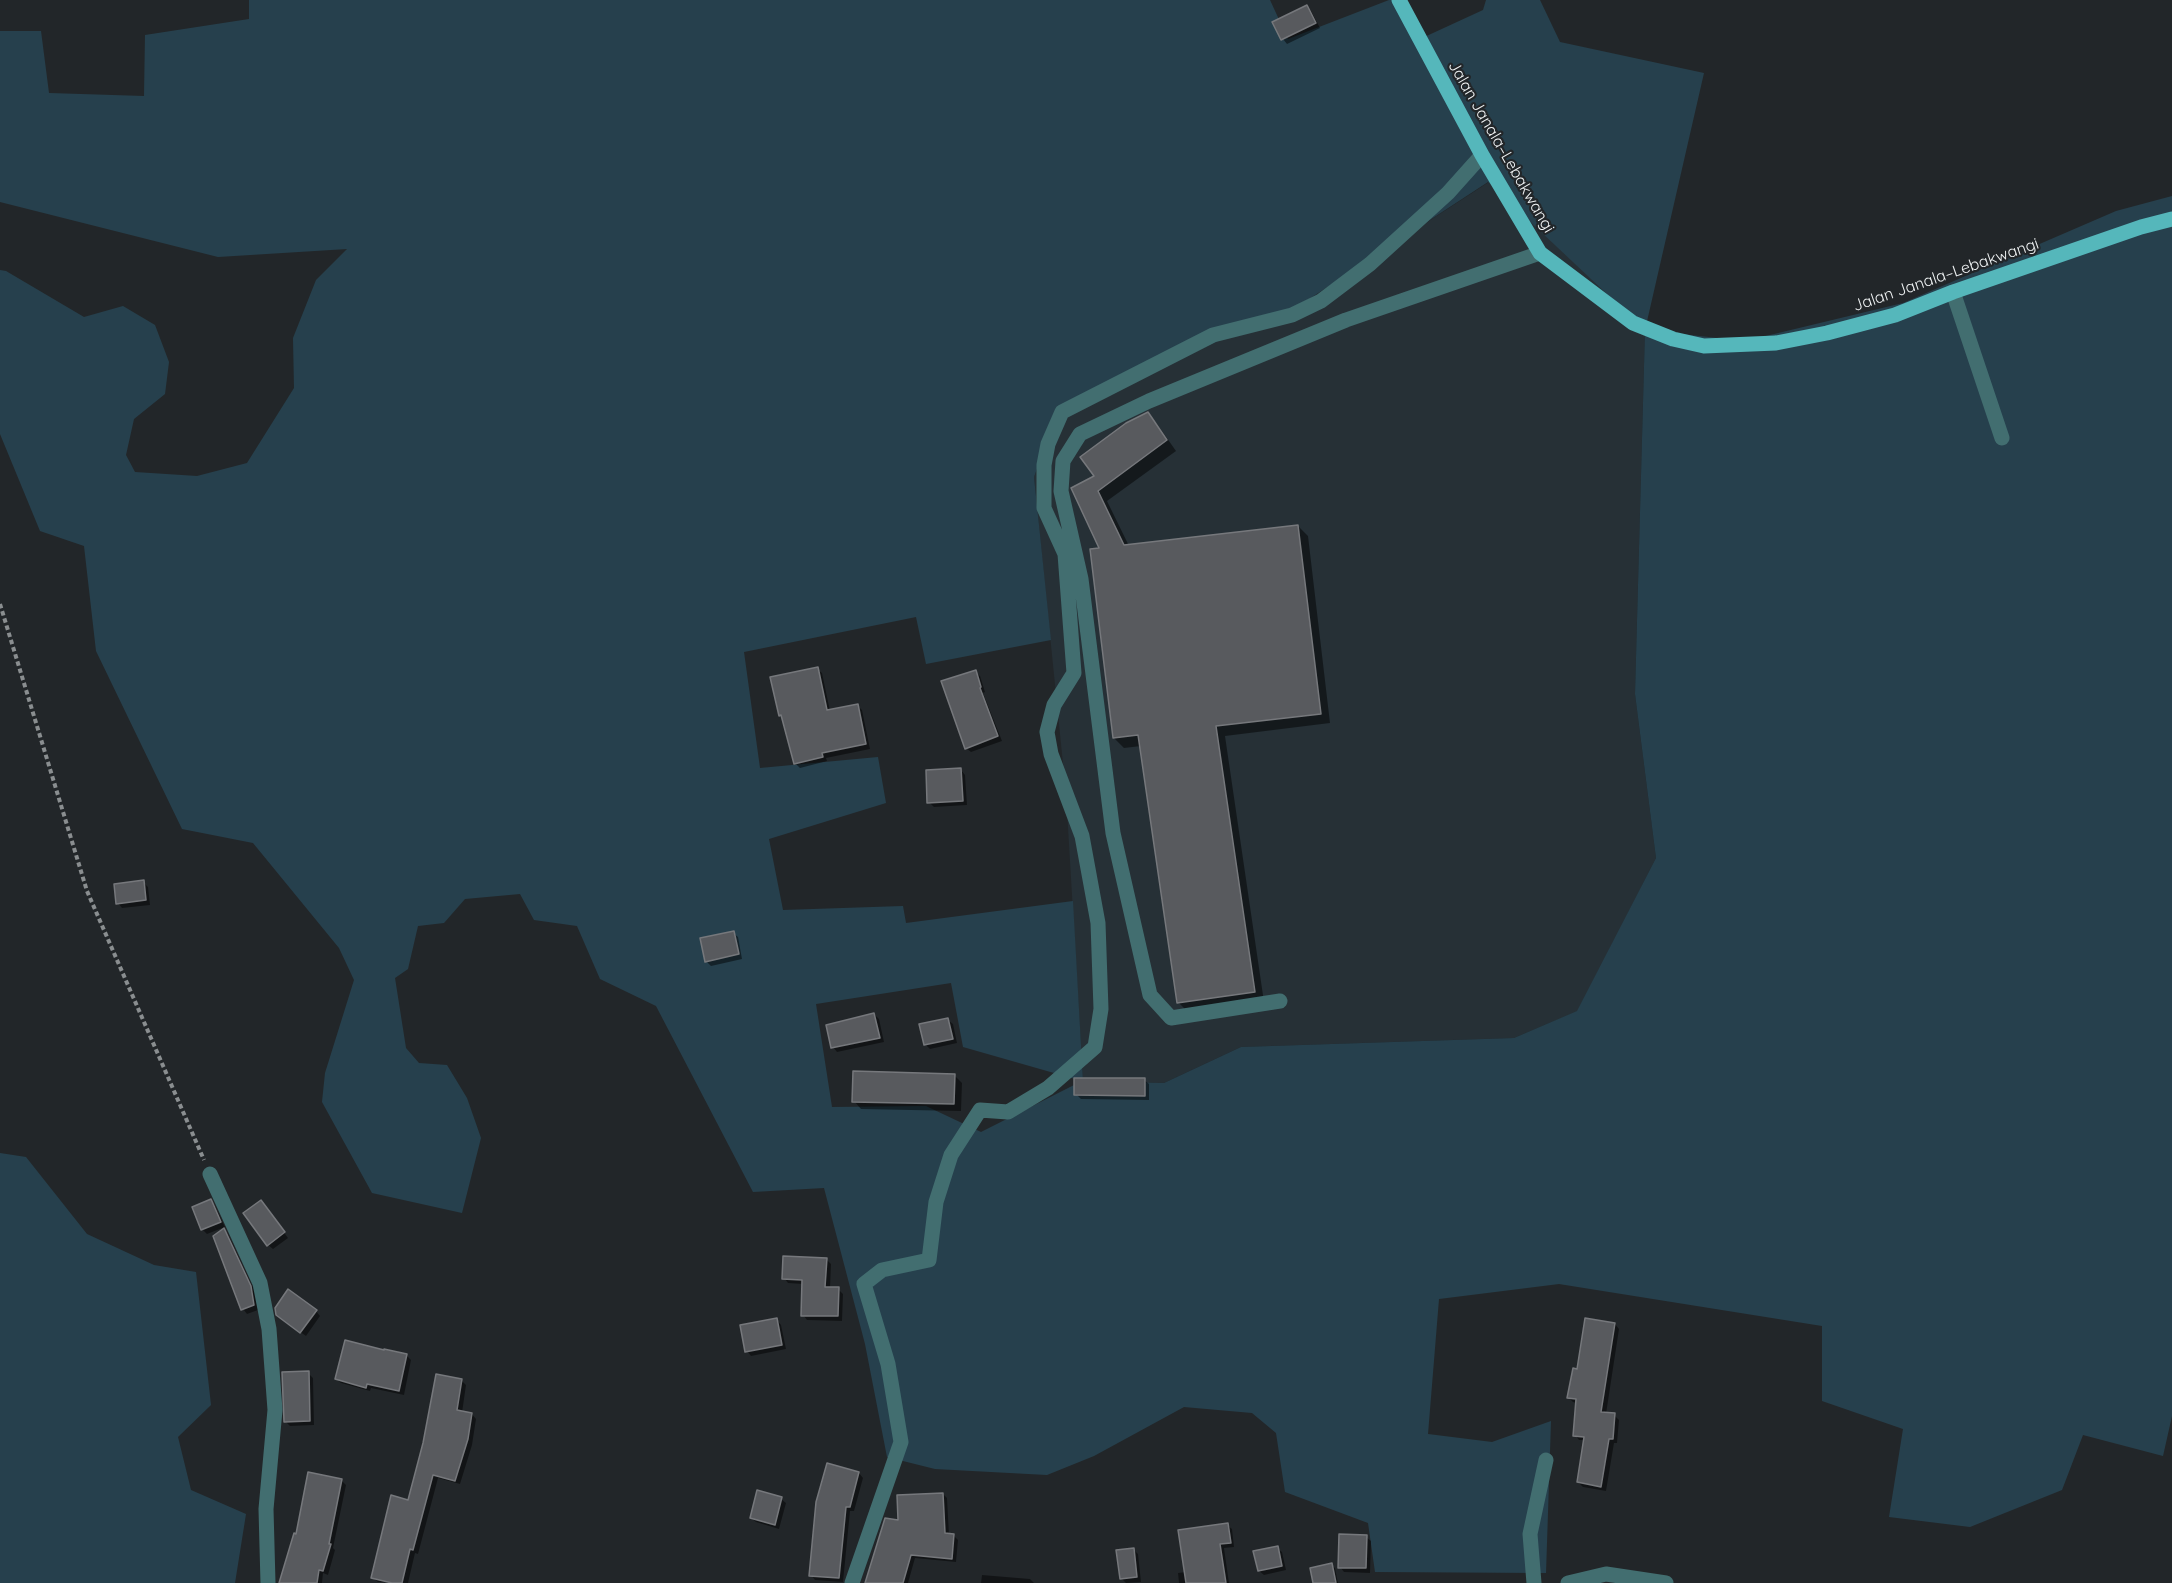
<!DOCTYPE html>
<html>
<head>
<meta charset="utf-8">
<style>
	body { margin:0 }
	canvas { display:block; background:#222629 }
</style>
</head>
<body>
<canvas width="2172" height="1583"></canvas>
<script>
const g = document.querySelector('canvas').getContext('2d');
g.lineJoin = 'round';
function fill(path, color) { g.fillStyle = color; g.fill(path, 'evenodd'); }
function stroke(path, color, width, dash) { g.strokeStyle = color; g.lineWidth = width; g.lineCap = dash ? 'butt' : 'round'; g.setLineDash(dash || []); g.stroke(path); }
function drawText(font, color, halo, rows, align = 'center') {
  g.font = font + ' Quicksand,sans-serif'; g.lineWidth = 4.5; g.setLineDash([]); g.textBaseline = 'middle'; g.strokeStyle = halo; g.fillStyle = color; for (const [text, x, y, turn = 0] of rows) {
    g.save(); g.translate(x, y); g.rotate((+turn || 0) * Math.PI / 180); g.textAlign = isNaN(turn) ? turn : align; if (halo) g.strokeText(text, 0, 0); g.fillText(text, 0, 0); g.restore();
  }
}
const built = new Path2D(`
	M1489,182l156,148 -10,364 21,164 -78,153 -64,27 -273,9 -77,36 -81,-2 -17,-288 -32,-316 18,-49 41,-30 213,-97z`);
const green = new Path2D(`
	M249,0h1021l18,39 101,-39h9l22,39 63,-29 3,-10h54l20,42 144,31 -59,257 100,11 158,-38 213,-92 56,-15v1220l-9,40 -80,-21 -21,55 -92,37 -81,-10 14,-88 -81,-28v-75l-263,-42 -120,15 -11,135 64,8 59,-21 -5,152 -171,-1 -7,-49 -83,-31 -9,-59 -24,-20 -68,-6 -90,49 -47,19 -112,-6 -48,-12 -22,-113 -41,-156 -71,4 -97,-186 -56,-27 -23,-53 -43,-6 -14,-26 -55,5 -21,24 -26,3 -10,43 -13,9 11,70 13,15 28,2 20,33 14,40 -19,75 -90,-20 -50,-91 3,-29 29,-93 -15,-32 -86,-105 -71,-14 -86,-178 -12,-105 -44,-15 -40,-97v-164l6,1 78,46 39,-11 32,19 14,37 -4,32 -31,25 -8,36 9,17 62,4 50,-13 47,-75 -1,-50 23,-58 31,-31 -129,8 -218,-55v-171h41l8,62 95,3 1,-61 104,-16zM1488,182l157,148 -10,364 21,164 -79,153 -63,27 -273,9 -77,36 -81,-2 -10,-180 -167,22 -3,-17 -120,4 -14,-71 117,-36 -8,-46 -118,11 -16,-116 172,-35 10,47 125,-24 -17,-163 18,-49 41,-30 213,-97zM951,983l12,64 119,34 -101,51 -55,-26 -94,1 -16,-103z
	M0,1153l26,4 61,77 67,31 42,7 15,133 -33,32 13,53 55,24 -11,69h-235z`);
const shadow = new Path2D(`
	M1307,6l4,5 9,17 -33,16 -4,-5 -9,-16z
	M1147,414l10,10 19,27 -69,50 22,45 169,-20 10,10 22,187 -105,13 39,266 -76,10 -10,-10 -37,-256 -17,2 -10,-10 -18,-261z
	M817,669l5,4 8,38 27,-6 5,5 8,39 -44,9 1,3 -27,7 -5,-5 -11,-45 -4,-3z
	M975,672l5,4 5,16 -2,1 19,48 -31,11 -5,-4z
	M961,770l4,5 2,30 -33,2 -5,-5z
	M143,882l5,5 2,18 -28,3 -4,-5z
	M733,933l5,4 4,22 -31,7 -5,-5z
	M874,1014l5,5 5,23 -47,10 -4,-5z
	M948,1020l5,4 4,19 -27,6 -5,-5z
	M954,1075l8,8 -1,28 -100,-2 -7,-8z
	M1144,1080l5,4v16l-68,-1 -5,-5z
	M211,1201l4,5 10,21 -18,7 -5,-5z
	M265,1207l23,31 -15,11 -5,-4z
	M224,1230l4,4 27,58 3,18 -11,4 -4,-5z
	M826,1259l5,5 -1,25h8l5,5 -1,27 -35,-1 -4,-5v-31l-15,-1 -4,-5z
	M316,1311l4,5 -14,20 -23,-16z
	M777,1320l4,5 5,24 -35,7 -4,-5z
	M1615,1324l4,5 -13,85 8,1 5,5 -2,23h-3l-8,48 -23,-4 -5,-5 7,-42h-6l-4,-5 2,-32 -4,-1 -5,-5 11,-27z
	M407,1356l4,4 -7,35 -33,-7 -1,3 -29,-8 -5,-4z
	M308,1373l5,5 1,47 -24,1 -5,-5z
	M461,1380l5,5 -4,28 10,1 4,5 -4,26 -12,39 -22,-6 -20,76 -3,-1 -7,30 -30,-1 -5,-4 36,-76z
	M859,1473l4,5 -9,33h-4l-7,71 -28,-2 -4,-5z
	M341,1480l5,5 -13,63 2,2 -7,25 -5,-2 -1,10h-40z
	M943,1494l4,4 2,37 5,1 4,4 -2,22 -41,-4 -7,25h-42l34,-61z
	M781,1499l5,4 -7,26 -23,-7 -5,-4z
	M1227,1525l5,4 2,18 -10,1 5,35h-50l-1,-10 8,-1z
	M1366,1537l5,4 -1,32 -26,-1 -4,-5z
	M1277,1548l5,4 4,18 -22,5 -5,-4z
	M1133,1549l5,5 3,28 -15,1 -4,-4z
	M1331,1565l4,3 3,15h-23z
	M982,1575l48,4 4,4h-53z`);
const building = new Path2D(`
	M1307,5l9,18 -35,17 -9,-18z
	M1148,412l19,28 -69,51 26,54 174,-20 23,189 -105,12 39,266 -78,11 -39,-268 -25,3 -23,-189 9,-1 -28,-60 23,-12 -14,-19 46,-34z
	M818,667l9,43 31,-6 8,40 -44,9 1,4 -29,7 -13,-49 -2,1 -9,-39z
	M976,670l5,17 -1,1 18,48 -33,13 -24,-68z
	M961,768l2,33 -36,2 -1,-33z
	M144,880l2,20 -30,4 -2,-20z
	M734,931l5,23 -34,8 -5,-24z
	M874,1013l6,25 -49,10 -5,-23z
	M948,1018l5,21 -29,6 -5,-21z
	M853,1071l102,3 -1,30 -102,-2z
	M1074,1078h71v18l-71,-1z
	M211,1199l10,23 -20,8 -9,-23z
	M261,1200l24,32 -18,14 -24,-33z
	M224,1228l27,58 3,19 -13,5 -28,-74z
	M783,1256l44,2 -2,29h14l-1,29h-37l1,-36 -20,-1z
	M288,1289l29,21 -17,23 -24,-18 -1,-7z
	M777,1318l5,27 -37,7 -5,-27z
	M1585,1318l30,5 -14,89 14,1 -2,26h-4l-8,48 -24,-5 7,-45 -11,-1 3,-37 -9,-1 6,-30 4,1z
	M345,1340l39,10v-1l23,5 -8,37 -32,-7 -1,4 -31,-9z
	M309,1371l1,50 -26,1 -2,-50z
	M436,1374l26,5 -5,31 15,3 -4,26 -13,42 -22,-6 -20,75 -3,-1 -8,34h-10l-21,-5 20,-83 17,5 15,-57z
	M827,1463l32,9 -9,35h-4l-7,71 -30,-2 7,-74z
	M308,1472l34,7 -13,65h2l-8,27 -4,-1 -2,13h-38l15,-50 2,1z
	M757,1490l25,7 -7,28 -25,-7z
	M943,1493l2,40 9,1 -2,25 -41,-4 -8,28h-38l20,-65 13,2 -1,-25z
	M1228,1523l3,20 -11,1 6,39h-40l-8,-53z
	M1339,1534l28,1 -1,33h-28z
	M1278,1546l4,20 -24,5 -5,-20z
	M1134,1548l3,29 -17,2 -4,-29z
	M1332,1563l4,20h-23l-3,-15z`);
const path = new Path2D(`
	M0,604l87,287 117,269`);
const minor = new Path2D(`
	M1953,292l49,146
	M1280,1001l-109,17 -21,-23 -37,-162 -32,-254 -20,-88 2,-30 17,-27 69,-33 197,-81 194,-67
	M210,1174l50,109 9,46 6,81 -9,99 2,74
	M852,1583l49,-141 -13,-78 -24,-80 18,-14 47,-10 7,-58 15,-47 29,-45 28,2 40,-24 47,-41 6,-38 -3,-86 -16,-87 -31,-82 -4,-22 7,-27 20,-32 -9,-119 -21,-46v-43l4,-21 14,-32 151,-77 79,-20 29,-14 49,-37 78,-71 34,-38
	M1534,1583l-4,-49 16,-74
	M1568,1583l38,-9 60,9`);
const major = new Path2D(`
	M1399,0l83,155 58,98 93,70 40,16 31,7 72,-3 51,-10 68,-18 58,-23 188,-65 31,-8`);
const streetNames = [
	["Jalan Janala–Lebakwangi",1501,147,60],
	["Jalan Janala–Lebakwangi",1946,275,-19]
];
fill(built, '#263036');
fill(green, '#26404d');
fill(shadow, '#0007');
fill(building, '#585a5e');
stroke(building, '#76787c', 1.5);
stroke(path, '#8a8e90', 4, [4.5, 3]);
stroke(minor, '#426e70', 15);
stroke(major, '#55b7bb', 15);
drawText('16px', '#f1f4f5', '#222629', streetNames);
</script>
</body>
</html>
